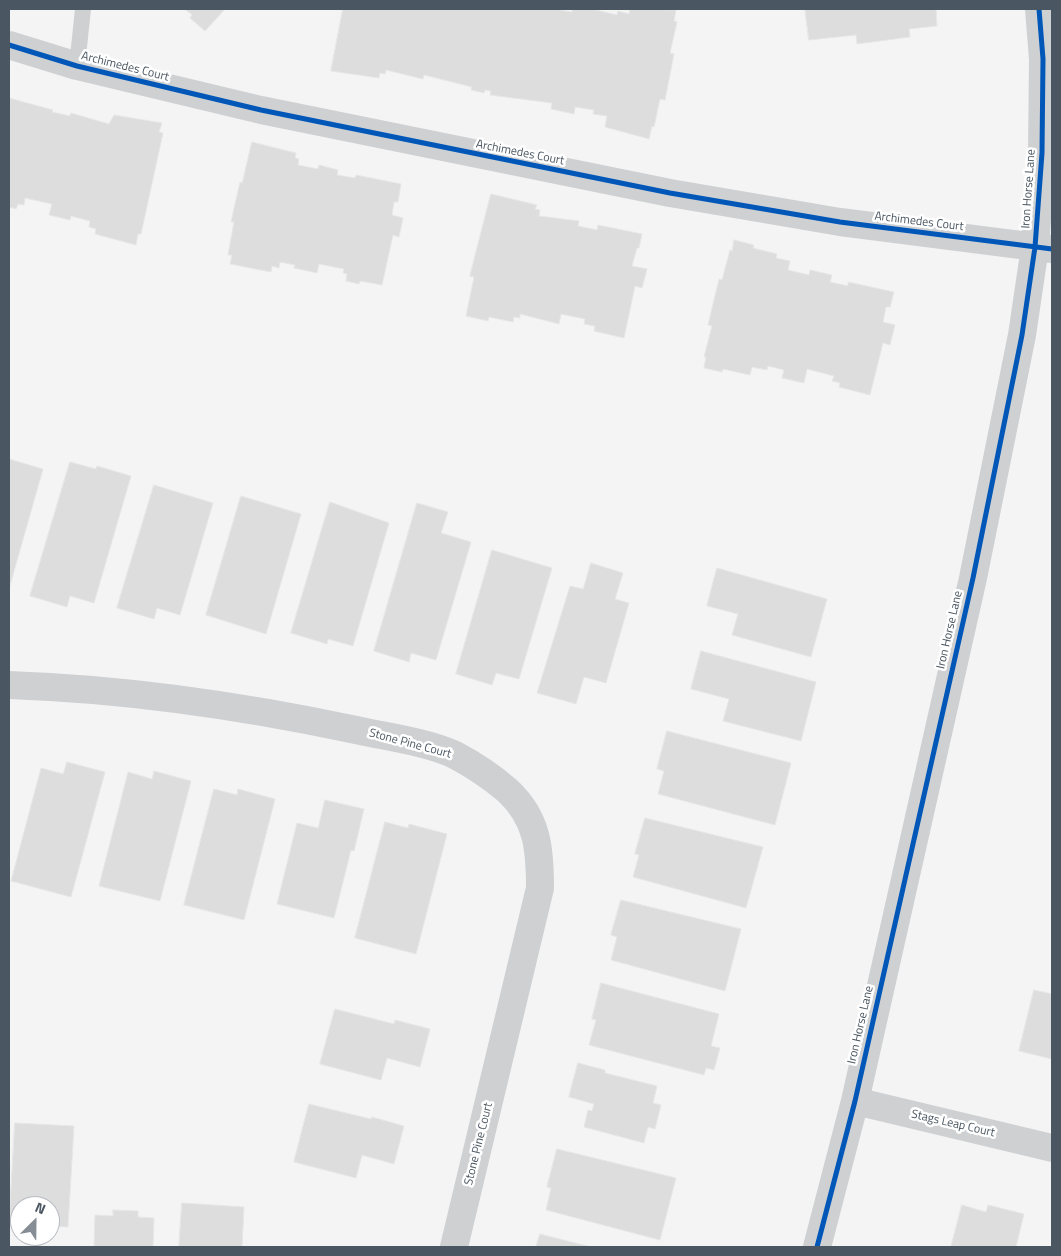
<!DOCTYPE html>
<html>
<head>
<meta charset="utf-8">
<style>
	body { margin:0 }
	#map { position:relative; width:1061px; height:1256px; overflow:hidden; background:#f4f4f4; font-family:"Titillium Web",sans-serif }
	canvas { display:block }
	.frame { position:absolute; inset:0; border:10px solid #4a5661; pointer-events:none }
	.north { position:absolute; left:10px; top:1196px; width:50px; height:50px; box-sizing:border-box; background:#fff; border:1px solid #b7bbc0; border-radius:50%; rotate:23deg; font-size:14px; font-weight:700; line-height:20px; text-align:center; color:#4a5661 }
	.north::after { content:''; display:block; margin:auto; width:18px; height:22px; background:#868d94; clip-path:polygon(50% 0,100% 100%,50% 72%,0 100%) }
</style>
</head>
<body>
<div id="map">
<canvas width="1061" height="1256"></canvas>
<div class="frame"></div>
<div class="north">N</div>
</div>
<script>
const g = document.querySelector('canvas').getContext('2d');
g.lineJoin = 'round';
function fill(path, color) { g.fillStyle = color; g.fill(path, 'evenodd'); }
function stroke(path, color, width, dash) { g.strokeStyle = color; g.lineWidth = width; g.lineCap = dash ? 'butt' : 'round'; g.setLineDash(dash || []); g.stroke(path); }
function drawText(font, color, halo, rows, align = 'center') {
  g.font = font + ' "Titillium Web",sans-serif'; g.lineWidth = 5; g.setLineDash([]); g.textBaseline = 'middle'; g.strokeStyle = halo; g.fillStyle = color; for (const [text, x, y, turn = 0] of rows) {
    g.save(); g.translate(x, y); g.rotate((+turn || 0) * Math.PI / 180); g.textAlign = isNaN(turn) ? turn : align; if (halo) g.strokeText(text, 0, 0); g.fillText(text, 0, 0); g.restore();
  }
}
const building = new Path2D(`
	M185,9h40l-20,22 -15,-13 2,-3z
	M343,9h210l19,3 1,-3h23v1l21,5 1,-4 11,3 1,-5 46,1 -2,11 3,1 -7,31 4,1 -9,46 -5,-1 -6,28 -2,-1 -3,13 -44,-12 2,-11 -14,-2 1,-4 -19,-3 -1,7 -23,-5 1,-6 -62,-8 1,-4 -6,-1 -1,3 -13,-3 1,-3 -48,-12 -1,4 -37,-9 -1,4 -5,-1 -1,5 -48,-7z
	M805,9h131l1,17 -28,3 1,8 -53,7 -1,-9 -47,5z
	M9,98l44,12 -1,2 18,4 1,-3 38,11 5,-9 48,8 -3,9 4,1 -22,101h-3l-2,11 -41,-11 1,-5 -7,-2 1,-6 -19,-5 -1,4 -21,-5 3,-11 -27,-6 -1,7 -6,-1 -2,5 -7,-2z
	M252,142l44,11 -1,5 4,1 -1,6 20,4 1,-4 19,5 -1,5 18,3 1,-3 45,9 -3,18h-4l-2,13 11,3 -4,19 -6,-2 -11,50 -22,-4 -1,3 -13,-3 1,-7 -4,-1 1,-4 -25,-5 -2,9 -23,-5 1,-3 -15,-3 -1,6 -7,-2 -1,6 -41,-8 2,-9h-4l6,-33h-3l9,-40 2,1z
	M491,194l46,11 -2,4 5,1 -1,6 40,5 -1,5 19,4 1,-5 44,9 -3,14h-2l-5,18 15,3 -5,19 -7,-2 -11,52 -30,-7 1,-5 -11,-2 1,-5 -24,-5 -2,10 -39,-10v4l-6,-1 -1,5 -24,-5 -1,4 -22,-5 8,-39 -4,-1z
	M734,240l20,5 -1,3 24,6 -1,4 14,3 -2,9 21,5 1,-5 22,5 -2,7 18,4v-4l46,10 -4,15h-4l-3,15 12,3 -5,20 -7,-2 -13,52 -31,-8 1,-4 -8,-2 2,-5 -27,-7 -3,14 -22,-5 2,-8 -16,-4 -1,4 -15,-3 -2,8 -27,-6 -1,3 -18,-4 2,-11h-2l8,-31 -4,-1 11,-46 3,1 8,-30 2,1z
	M9,459l34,10 -34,120z
	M70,462l26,7 1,-3 34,10 -37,127 -24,-7 -3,11 -37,-11z
	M154,485l59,18 -33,112 -23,-7 -3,11 -37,-11z
	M241,496l60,18 -35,120 -60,-19z
	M330,502l59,21 -36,123 -25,-7 -1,5 -36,-11z
	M417,503l31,9 -7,21 30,9 -35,118 -25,-7 -2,9 -35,-11z
	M492,550l60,18 -33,111 -23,-6 -4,12 -36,-11z
	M591,563l32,10 -8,26 14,4 -23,80 -22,-6 -8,27 -39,-11 33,-107 13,3z
	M717,568l110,31 -16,58 -79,-22 6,-21 -31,-8z
	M701,651l115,31 -15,59 -78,-20 6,-22 -38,-10z
	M667,731l124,32 -16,62 -117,-31 6,-23 -7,-2z
	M67,762l38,10 -34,125 -60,-16 30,-113 22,6z
	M154,771l37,10 -31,120 -61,-15 29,-114 24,7z
	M214,789l23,6 1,-6 37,10 -31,121 -60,-15z
	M325,800l39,9 -10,42 -3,-1 -17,68 -57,-14 20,-81 21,5z
	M645,818l118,29 -17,61 -113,-31 6,-22 -4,-1z
	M385,822l23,6 1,-4 38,10 -31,120 -61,-16z
	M621,900l120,29 -16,62 -114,-31 6,-23 -6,-2z
	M601,983l118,31 -8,32 9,2 -6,22 -8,-2 -2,7 -115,-30 7,-25 -4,-1z
	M1034,990l18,4v65l-33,-8z
	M335,1009l59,15 1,-4 35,9 -10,38 -33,-9 -6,22 -61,-16z
	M578,1063l27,7v3l52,13 -4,17 8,2 -6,24 -7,-2 -4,16 -60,-16 4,-17 4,1 2,-7 -25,-7z
	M309,1104l62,15 1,-2 32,9 -10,38 -32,-9 -6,23 -62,-16z
	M15,1123l59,3 -6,101 -18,-1v-20h-30v21l-11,-1z
	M557,1149l119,29 -16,62 -114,-30 5,-22 -4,-1z
	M182,1203l62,4 -2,40h-63z
	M962,1205l24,7 2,-7 36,9 -8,33h-65z
	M113,1210l25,1v6l16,1 -1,29h-59l1,-32 18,1z
	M540,1234l51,13h-55z`);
const service = new Path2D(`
	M77,66l6,-57`);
const minor = new Path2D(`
	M9,45l68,21 184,44 409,83 170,29 212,27
	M9,685c115,4 234,21 347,45 31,7 71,12 99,25 19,10 37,22 53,36 30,28 32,59 32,97l-86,359
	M855,1101l197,47
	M817,1247l38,-146 118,-523 49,-243 13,-88 7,-94 1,-94 -4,-50`);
const cycleway = new Path2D(`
	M9,45l68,21 184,44 409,83 170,29 212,27
	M817,1247l38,-146 118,-523 49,-243 13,-88 7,-94 1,-94 -4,-50`);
const streetNames = [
	["Archimedes Court",125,67,14],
	["Archimedes Court",520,153,11],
	["Iron Horse Lane",1029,189,-86],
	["Archimedes Court",919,222,7],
	["Iron Horse Lane",950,630,-77],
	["Stone Pine Court",410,744,15],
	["Iron Horse Lane",861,1025,-77],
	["Stags Leap Court",953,1124,13],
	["Stone Pine Court",479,1144,-76]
];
fill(building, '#ddddde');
stroke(building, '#e5e6e7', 1);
stroke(service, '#ced0d2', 16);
stroke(minor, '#ced0d2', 28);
stroke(cycleway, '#0057b8', 5);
drawText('12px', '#4a5661', '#fff', streetNames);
</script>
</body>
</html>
